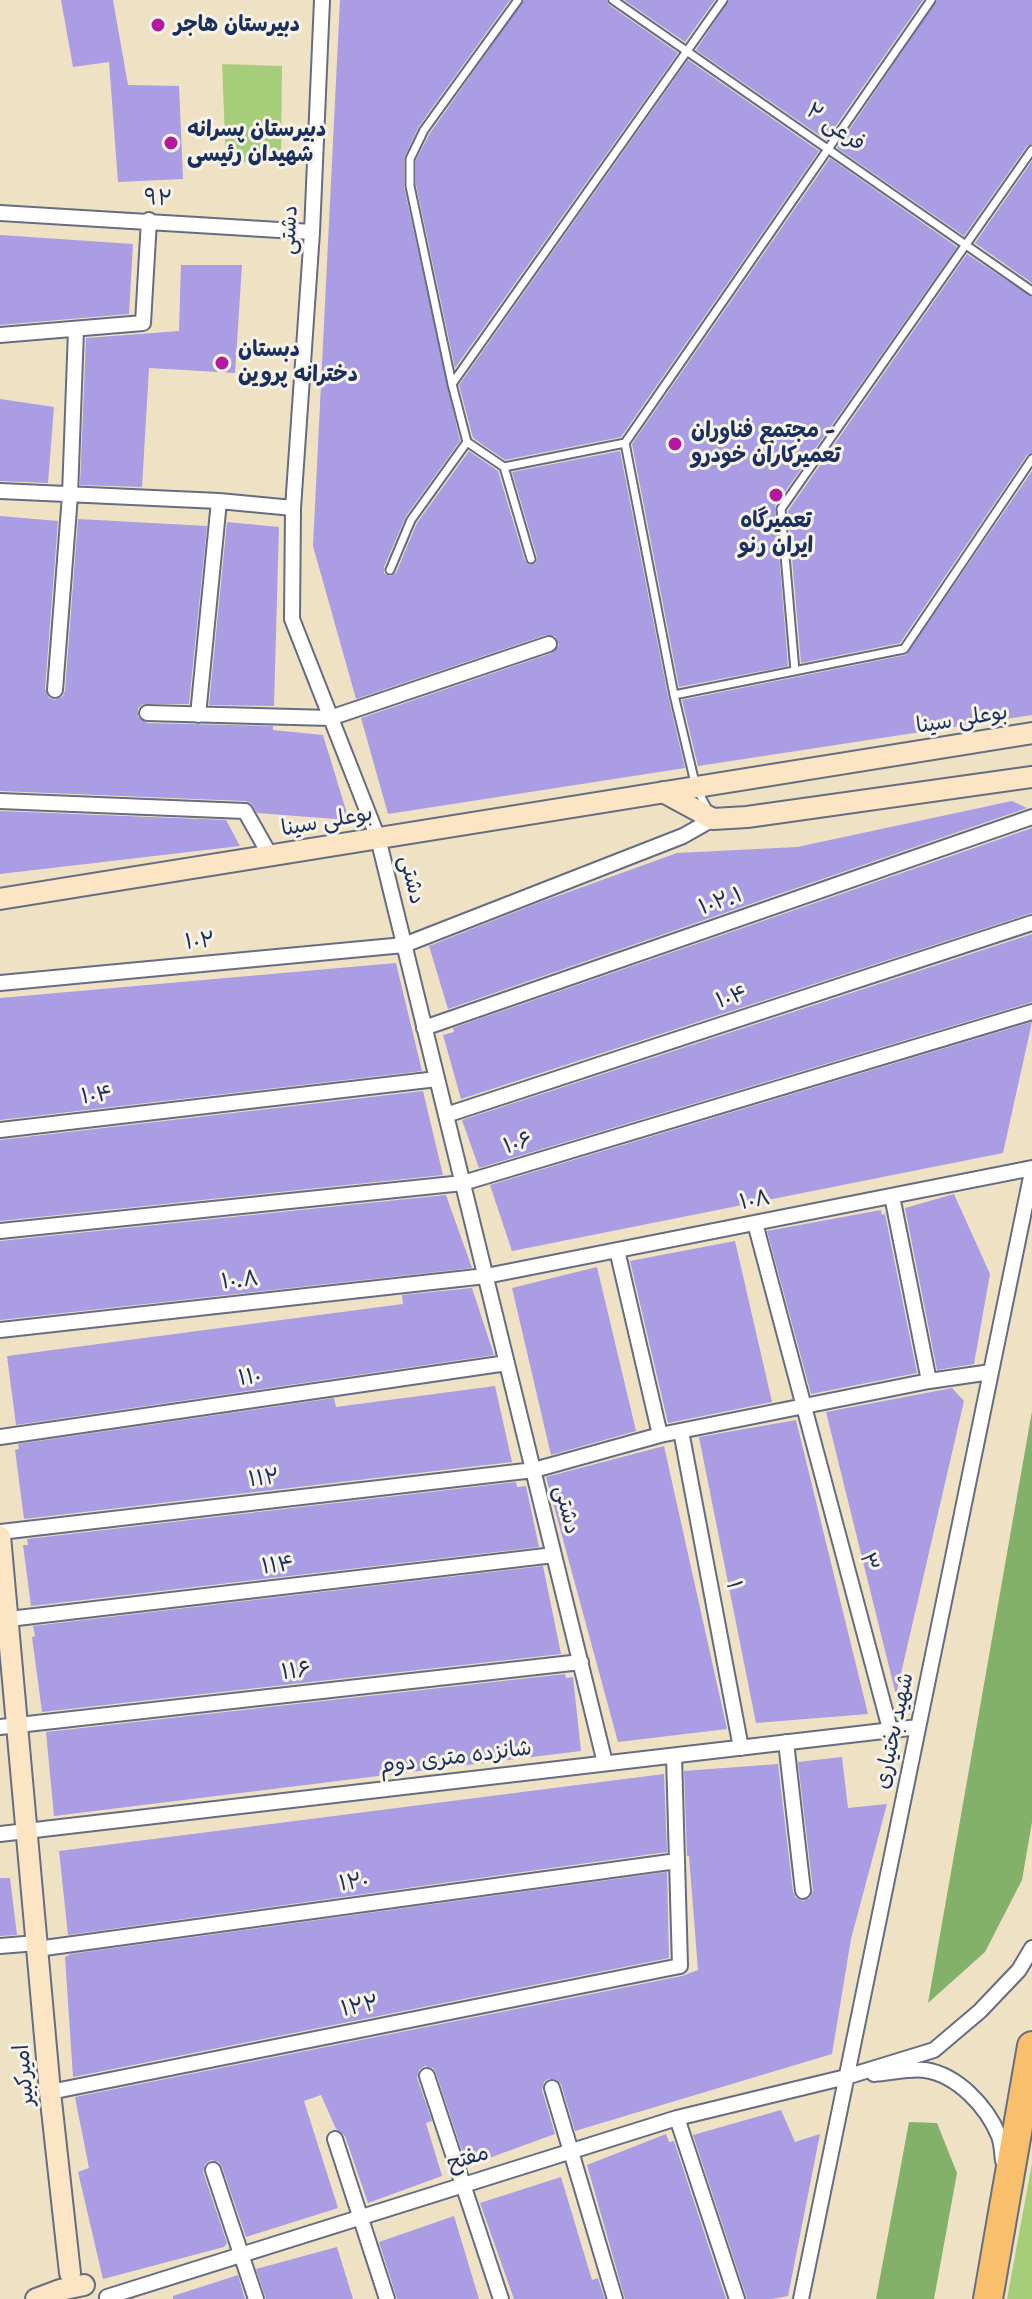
<!DOCTYPE html>
<html>
<head>
<meta charset="utf-8">
<style>
	body { margin:0 }
	canvas { display:block; background:#efe1c3 }
</style>
</head>
<body>
<canvas width="1032" height="2299"></canvas>
<script>
const g = document.querySelector('canvas').getContext('2d');
g.lineJoin = 'round';
function fill(path, color) { g.fillStyle = color; g.fill(path, 'evenodd'); }
function stroke(path, color, width, dash) { g.strokeStyle = color; g.lineWidth = width; g.lineCap = dash ? 'butt' : 'round'; g.setLineDash(dash || []); g.stroke(path); }
function drawText(font, color, halo, rows, align = 'center') {
  g.font = font + ' Sriracha,"Playpen Sans Arabic",sans-serif'; g.lineWidth = 6; g.setLineDash([]); g.textBaseline = 'middle'; g.strokeStyle = halo; g.fillStyle = color; for (const [text, x, y, turn = 0] of rows) {
    g.save(); g.translate(x, y); g.rotate((+turn || 0) * Math.PI / 180); g.textAlign = isNaN(turn) ? turn : align; if (halo) g.strokeText(text, 0, 0); g.fillText(text, 0, 0); g.restore();
  }
}
const green = new Path2D(`
	M222,64l60,2 -1,96h-55z
	M1032,2163v136h-25z`);
const forest = new Path2D(`
	M1032,1411v411l-10,58 -37,72 -57,51z
	M909,2122l28,1 20,50 -23,126h-58z`);
const building = new Path2D(`
	M61,0h52l15,85 51,1 4,93 -65,3 -9,-120 -36,5z
	M340,0h170l-91,126 -15,32v29l56,254 -54,75 -22,51v6l6,3 6,-3 21,-50 52,-72 29,20 27,90 5,4 6,-2 1,-6 -25,-85 108,-21 48,245 17,72 -297,46 -27,-96 191,-65 7,-8 -4,-9 -9,-1 -190,64 -43,-153z
	M524,0h83l2,5 69,48 -223,315 -39,-183v-25l14,-27z
	M624,0h91l-30,42z
	M729,0h194l-97,140 -130,-90z
	M937,0h95v144l-5,2 -63,90 -127,-88z
	M688,60l131,91 -198,286 -116,23 -32,-22 -14,-53z
	M830,158l127,89 -182,259 13,160 -109,21 -47,-243z
	M1032,161v122l-57,-40z
	M0,235l133,9 -4,70 -129,11z
	M967,254l65,43v156l-5,2 -127,188 -99,20 -13,-152z
	M181,265h61l-7,108 -86,-5 -7,119 -62,-2 6,-147 93,-7z
	M0,399l54,8 -6,76 -48,-2z
	M1032,471v244l-334,51 -16,-66 224,-45z
	M0,516l58,5 -13,168 4,9 6,2 8,-4 2,-5 13,-172 129,7 -18,178h-46l-5,4v9l9,6 126,3v4l50,5 26,85 -92,-7 -6,-10 -6,-2 -245,-10z
	M227,522l52,5 -5,179 -65,-1z
	M1012,801l15,7 -579,201 -19,-63 109,-43 139,-50 120,-6z
	M0,811l226,9 14,26 -240,28z
	M1032,828v85l-571,186 -18,-64 11,-3 -1,-4z
	M1032,934v68l-553,166 -17,-48z
	M396,963l26,108 -422,49v-122z
	M1032,1022l-29,131 -491,98 -22,-66z
	M423,1091l20,84 -443,46v-81z
	M954,1194l36,80 -16,90 -37,6 -32,-162z
	M446,1195l26,73 -472,52v-79z
	M881,1210l1,5 3,-1 32,159 -106,21 -44,-163z
	M735,1241l37,161 -104,21 -38,-162z
	M597,1267l39,164 -85,24 -39,-167z
	M472,1288l22,67 -478,70 -9,-69 396,-52 -1,-9z
	M495,1386l17,76 -488,57 -9,-69 4,-1 -1,-5 316,-46 2,9z
	M952,1388l12,13 -68,294 -70,-283z
	M796,1420l72,294 -112,9 -57,-286z
	M664,1446l63,283 -109,13 -72,-265z
	M516,1482l1,5 9,-1 13,61 -508,59 -8,-61h5l-1,-6z
	M543,1566l18,88 -519,58 -10,-75 3,-1 -2,-10z
	M565,1674l1,4 7,-1 8,74 -527,65 -8,-84z
	M842,1757l6,51 39,-4 -36,135 -19,115 -257,77 -14,-47 -6,-5h-7l-4,3 -2,8 13,44 -88,32 -31,-93 -3,-5 -8,-2 -6,4 -2,8 15,43 -6,2 16,53 -74,27 -23,-67 -9,-7 -15,-34 -17,6 34,107 -92,29 -24,-70 -3,-5 -8,-2 -6,4 -2,8 24,71 -3,4 -121,32 -25,-107 11,-4 -14,-71 607,-121 16,-6 -9,-114h-2l-3,-85 94,-7 15,128 3,6 7,3 7,-3 3,-8 -15,-128z
	M664,1774l3,78 -599,83 -9,-84z
	M667,1872l2,86 -596,119 -8,-120 6,-3z
	M0,1878h10l7,57 -17,1z
	M781,2110l14,32 25,-8 -32,162 -16,3h-25l-54,-164z
	M666,2134l3,8 5,-1 52,158h-101l-38,-134z
	M561,2177l31,103 6,-2 7,21h-91l-34,-96z
	M454,2216l25,83h-82l-18,-57z
	M337,2247l16,52h-87l-10,-30z
	M238,2275l7,24h-72v-3z`);
const lane = new Path2D(`
	M518,0l-94,130 -14,29v27l42,198 15,58 37,25 121,-24
	M613,0l419,291
	M452,384l271,-384
	M504,467l27,92
	M390,570l21,-50 56,-78
	M795,671l-14,-162 251,-359
	M674,695l230,-46 128,-190
	M708,810l-12,-23 -22,-92 -49,-252 306,-443`);
const street = new Path2D(`
	M322,0l-10,232 -19,276 -1,111 86,219 227,925
	M0,213l312,19
	M0,335l143,-12 6,-103
	M0,491l219,10 74,7
	M55,690l15,-195 6,-165
	M147,713l183,5 219,-74
	M198,715l21,-214
	M0,801l245,10 26,46
	M0,983l404,-38 279,-109 30,-17
	M424,1028l608,-211
	M446,1115l586,-192
	M0,1130l437,-51
	M892,1196l37,185
	M755,1223l135,506
	M0,1231l463,-48 569,-171
	M617,1250l43,185
	M0,1330l486,-54 546,-108
	M681,1431l60,317
	M0,1437l507,-74
	M0,1532l534,-62 126,-35 269,-54 62,-9
	M0,1620l554,-65
	M0,1727l581,-65
	M786,1742l17,149
	M0,1834l918,-107
	M0,1946l37,-3
	M37,1949l640,-88
	M874,2074c16,-1 36,-6 51,-4 33,5 62,37 74,66 3,8 3,17 4,25
	M427,2076l74,223
	M552,2088l63,211
	M50,2092l630,-126 -6,-210
	M677,2118l60,181
	M335,2139l52,160
	M213,2170l43,129
	M107,2297l570,-179 169,-41 88,-27 46,-39 39,-41 13,-22
	M801,2299l231,-1127`);
const secondary = new Path2D(`
	M663,792l50,27 34,-2 285,-40
	M0,899l1032,-166
	M0,1536l50,556 20,181
	M36,2299l24,-9 24,-5`);
const highway = new Path2D(`
	M988,2299l44,-253`);
const markers = [
	[158,25,8,"#b5179e"],
	[171,143,8,"#b5179e"],
	[222,363,8,"#b5179e"],
	[675,444,8,"#b5179e"],
	[776,495,8,"#b5179e"]
];
const poiNames = [
	["دبیرستان هاجر",174,25],
	["دبیرستان پسرانه",187,130],
	["شهیدان رئیسی",187,155],
	["دبستان",238,350],
	["دخترانه پروین",238,375],
	["مجتمع فناوران -",691,431],
	["تعمیرکاران خودرو",691,456],
	["تعمیرگاه",776,521,"center"],
	["ایران رنو",776,546,"center"]
];
const streetNames = [
	["فرعی ۲",835,128,35],
	["۹۲",158,199,4],
	["دشتی",290,230,-87],
	["بوعلی سینا",962,720,-9],
	["بوعلی سینا",327,822,-10],
	["دشتی",411,880,76],
	["۱۰۲.۱",721,902,-19],
	["۱۰۲",200,942,-5],
	["۱۰۴",732,998,-18],
	["۱۰۴",97,1096,-7],
	["۱۰۶",518,1144,-17],
	["۱۰۸",755,1201,-11],
	["۱۰.۸",240,1281,-6],
	["۱۱۰",250,1378,-8],
	["۱۱۲",264,1479,-7],
	["دشتی",566,1510,76],
	["۳",868,1562,75],
	["۱۱۴",278,1566,-7],
	["۱",733,1585,79],
	["۱۱۶",296,1672,-6],
	["شهید بختیاری",895,1731,-78],
	["شانزده متری دوم",456,1758,-7],
	["۱۲۰",354,1883,-8],
	["۱۲۲",360,2007,-11],
	["امیرکبیر",25,2075,-95],
	["مفتح",468,2159,-17]
];
fill(green, '#a6ce7a');
fill(forest, '#84b16a');
fill(building, '#aa9de3');
stroke(lane, '#656d81', 11);
stroke(street, '#656d81', 18);
stroke(secondary, '#656d81', 24);
stroke(highway, '#656d81', 32);
stroke(lane, '#fff', 7);
stroke(street, '#fff', 14);
stroke(secondary, '#fce5c4', 20);
stroke(highway, '#f8bf6c', 28);
for (const [x, y, r, color] of markers) { const dot = new Path2D(); dot.arc(x, y, r, 0, 2 * Math.PI); g.fillStyle = color; g.fill(dot); stroke(dot, '#f7f3e8', 3); }
drawText('bold 22px', '#1b2f5e', '#f7f3e8', poiNames, 'left');
drawText('22px', '#1b2f5e', '#f7f3e8', streetNames);
</script>
</body>
</html>
